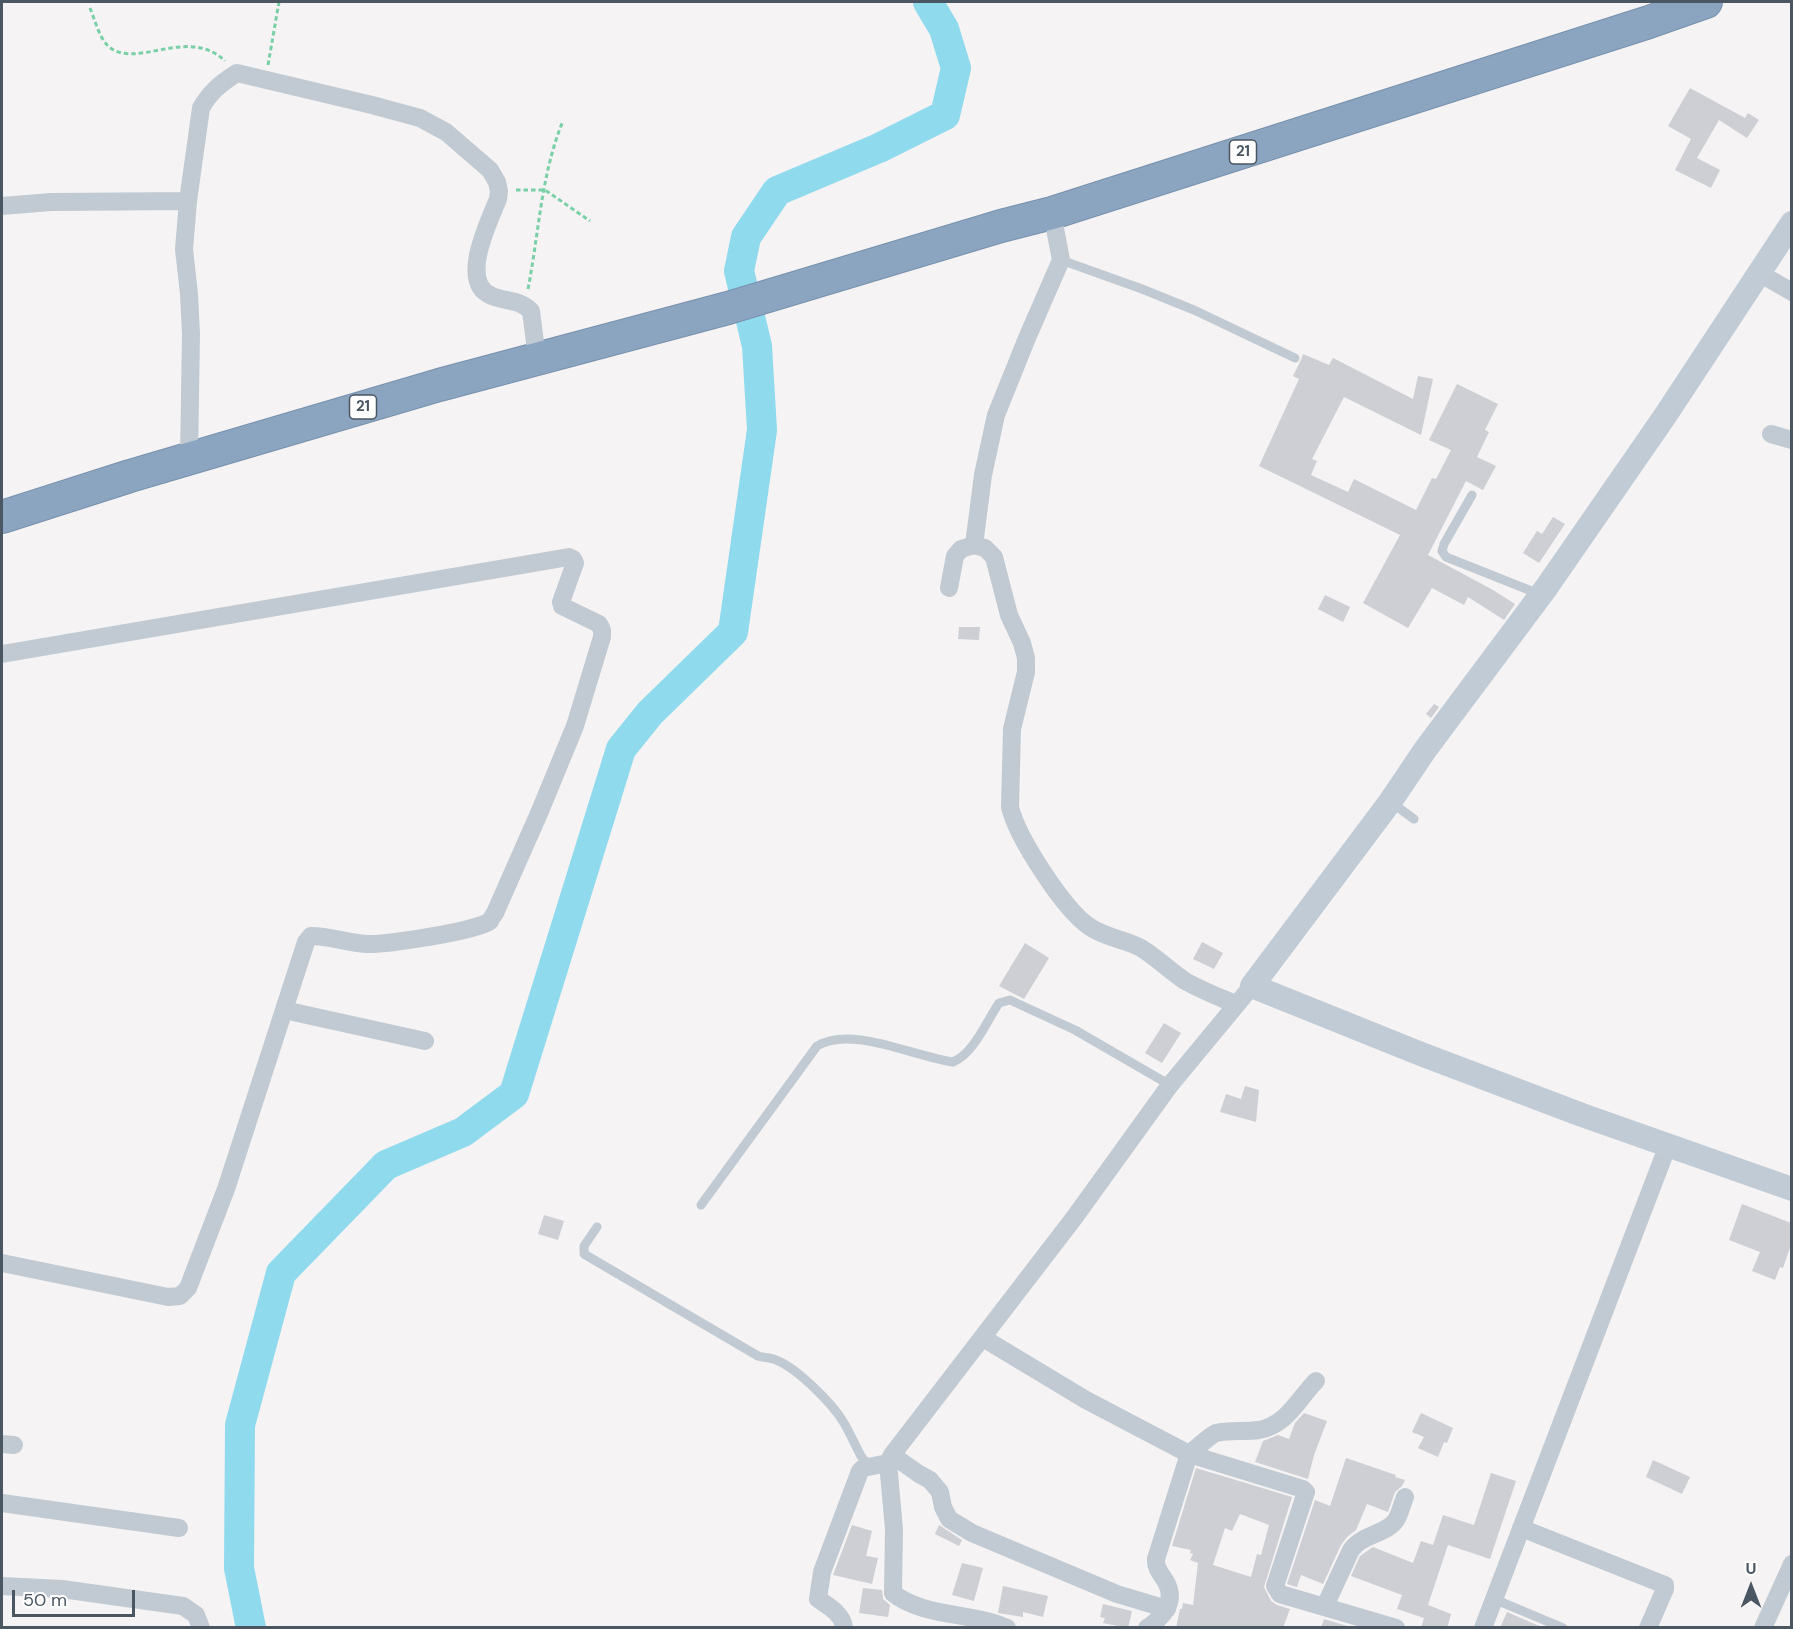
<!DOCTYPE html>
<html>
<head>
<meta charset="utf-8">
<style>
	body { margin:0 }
	#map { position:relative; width:1793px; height:1629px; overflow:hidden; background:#f5f3f3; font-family:"DM Sans",sans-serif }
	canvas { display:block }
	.frame { position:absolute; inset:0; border:3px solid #4a5661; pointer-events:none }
	.north { position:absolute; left:1721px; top:1557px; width:60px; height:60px; -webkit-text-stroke:4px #fff; paint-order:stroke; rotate:0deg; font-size:16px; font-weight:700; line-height:24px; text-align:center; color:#4a5661 }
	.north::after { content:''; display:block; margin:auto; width:21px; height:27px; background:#4a5661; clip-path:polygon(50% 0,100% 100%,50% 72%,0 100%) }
	.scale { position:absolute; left:12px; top:1590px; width:123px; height:27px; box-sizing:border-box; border:3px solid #4a5661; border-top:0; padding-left:8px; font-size:18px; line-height:21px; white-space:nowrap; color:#4a5661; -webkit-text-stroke:4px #fff; paint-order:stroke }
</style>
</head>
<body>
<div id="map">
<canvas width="1793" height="1629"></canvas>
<div class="frame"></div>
<div class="north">U</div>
<div class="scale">50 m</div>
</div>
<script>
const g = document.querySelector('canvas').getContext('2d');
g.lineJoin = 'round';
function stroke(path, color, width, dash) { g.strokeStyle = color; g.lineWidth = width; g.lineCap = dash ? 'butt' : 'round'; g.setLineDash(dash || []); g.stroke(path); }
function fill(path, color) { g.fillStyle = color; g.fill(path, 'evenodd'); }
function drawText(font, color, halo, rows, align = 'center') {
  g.font = font + ' "DM Sans",sans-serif'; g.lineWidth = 5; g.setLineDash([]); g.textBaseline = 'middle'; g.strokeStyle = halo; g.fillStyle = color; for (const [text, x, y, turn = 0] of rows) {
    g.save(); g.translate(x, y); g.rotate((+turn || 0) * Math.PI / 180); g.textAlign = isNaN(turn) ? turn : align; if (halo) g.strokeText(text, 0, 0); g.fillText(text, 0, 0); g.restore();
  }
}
const river = new Path2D(`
	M251,1628l-12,-60 1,-143 41,-152 105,-108 77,-33 51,-38 107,-345 29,-36 83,-81 29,-202 -5,-84 -18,-75 7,-34 31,-46 102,-43 66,-33 11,-47 -12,-39 -16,-27`);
const building = new Path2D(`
	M1690,88l55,30 3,-5 11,7 -12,18 -28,-18 -22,38 23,12 -9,18 -36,-18 16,-31 -23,-13z
	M1303,354l26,11 4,-7 80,41 5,-23 15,3 -12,56 -77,-38 -32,62 5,2 -6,14 37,17 6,-13 62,31 16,-32 4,1 15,-29 -22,-10 28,-56 41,20 -13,26 4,2 -12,25 19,9 -13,24 -17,-9 -38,74 65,35 22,14 -11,16 -36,-23 -4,8 -32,-17 -24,40 -45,-25 37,-68 -141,-69 40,-87 -6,-3 8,-16z
	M1553,517l12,7 -26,39 -16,-10 14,-22 5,3z
	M1325,595l25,12 -7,15 -25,-13z
	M959,627h21l-1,13 -21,-1z
	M1434,704l5,3 -8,11 -5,-4z
	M1202,942l21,11 -9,16 -21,-10z
	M1025,943l24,15 -25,41 -25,-13z
	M1164,1023l17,10 -19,30 -17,-10z
	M1245,1086l14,4 -3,32 -36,-10 6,-18 15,5z
	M1742,1204l49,19v22l-8,23 -3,-1 -5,13 -23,-9 8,-19 -31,-12z
	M544,1215l20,6 -6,19 -20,-6z
	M1304,1413l23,8 -13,34 -6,24 -53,-17 8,-21 15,-6 11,4 6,-16z
	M1421,1413l32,15 -6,15 -3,-1 -6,15 -20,-9 6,-11 -12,-5z
	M1346,1458l50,17 -1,2 10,3 -3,6 -7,6 -7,20 -21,-8 -11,26 -9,7 -6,8 -18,39 -22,-9 -4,12 -10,-3 28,-84 15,6z
	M1653,1460l37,17 -8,17 -36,-17z
	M1196,1468l96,29 -28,90 7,14 6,4 13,4 -7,19h-107l4,-19h2l1,-6 10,2 5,-42 -8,-3 3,-6 -3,-1 1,-3 -19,-4zM1240,1514l29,11 -8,30 -4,-1 -6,23 -38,-12 12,-37 7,3z
	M1491,1473l25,8 -26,78 -42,-14 -20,60 23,9 -4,14h-26l3,-10 -27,-9 5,-14 -51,-19 9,-20 13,-9 40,16 8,-22 12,4 10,-30 31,10z
	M852,1525l20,6 -6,25 12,2 -6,26 -39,-9z
	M939,1525l23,15 -3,6 -24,-12z
	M962,1563l21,5 -9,33 -22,-6z
	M1003,1586l45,10 -5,21 -20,-5v5l-25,-4z
	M863,1588l19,2 1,9 7,6 -2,12 -29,-4z
	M1103,1604l29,7 -4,17 -25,-5 2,-5 -5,-1z
	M1507,1612l37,16h-44z
	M1324,1619l30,9h-33z`);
const path = new Path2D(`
	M90,8c5,12 9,29 18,38 27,25 80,-21 117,15
	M268,65l11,-63
	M516,190h29l45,31
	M528,289c11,-56 13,-115 35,-168`);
const lane = new Path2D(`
	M1061,260l81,29 52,21 101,48
	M1472,495l-28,49 -2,7 4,6 93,37
	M1392,803l22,16
	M701,1205l116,-159c35,-21 97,11 136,16 21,-9 33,-40 46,-59l11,-3 65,30 95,55
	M597,1227l-13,19v8l174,102c6,2 12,1 18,4 21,8 57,44 68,63 6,10 11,22 17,33l3,4 8,5
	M1494,1599l69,29`);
const street = new Path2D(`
	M188,201l-4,48 5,45 2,40 -2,125
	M2,206l49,-4 137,-1 13,-93c9,-16 20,-25 36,-35l135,32 48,13 26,14 44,38 7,12 2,9 -1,8c-9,23 -40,84 -6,97 14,6 27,3 39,15l6,47
	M1759,273l33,19
	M1771,434l21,6
	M974,545l11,3 9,9 15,58 13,28 4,15v14l-14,57 -2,78c7,30 54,103 80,120 16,11 35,12 51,21 15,9 29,23 44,33 16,9 34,16 50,23
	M949,588l6,-32 6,-7 13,-4 9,-70 13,-60 31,-77 34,-78 -9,-47
	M2,654l567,-97 4,2 2,4 -14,39 1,4 37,18 3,6v7l-27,89 -35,85 -45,102c0,0 -5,7 -5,8 -12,10 -106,24 -124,23 -18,-1 -36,-8 -55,-8l-5,6 -80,247 -38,99 -8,8 -12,1 -166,-34
	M284,1010l141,31
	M983,1338l103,62 103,54 -33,105c-1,11 7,16 11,25 9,19 -5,34 -20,44
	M1316,1381c-18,18 -29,44 -57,49 -14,2 -29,0 -43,3 -10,5 -17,14 -27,21l114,35 3,3 -31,94 5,8 116,34
	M2,1444l12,1
	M892,1455l27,19 11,6 10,12 3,15 6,12 23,14 145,61 50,15
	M2,1503l177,25
	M1521,1528l144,57v4l-17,39
	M2,1586l60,3 121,17 13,9 5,13
	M1325,1606l26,-56c11,-16 36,-16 45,-30 4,-6 6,-16 9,-23
	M844,1628c-1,-14 -16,-22 -26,-29l4,-27 38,-101 3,-3 25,-5
	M1007,1628c-35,-16 -85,-11 -114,-35l1,-64 -6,-66 4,-8 182,-237 96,-133 82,-99
	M1483,1628l185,-483
	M1763,1628l29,-64`);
const secondary = new Path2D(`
	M1792,223l-127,193 -119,172 -121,162 -35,52 -138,184 169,68 161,61 210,74`);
const highway = new Path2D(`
	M2,517l128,-41 309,-91 289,-77 273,-82 51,-13 597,-191 57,-20`);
const shields = [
	[1243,152,27],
	[363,407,27]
];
const shieldNames = [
	["21",1243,152],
	["21",363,407]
];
stroke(river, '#90daee', 30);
fill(building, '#cdcfd5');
stroke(highway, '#7690ad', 34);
stroke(path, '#7ad0a6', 3, [4.5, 3]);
stroke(lane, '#c1cad2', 9);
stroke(street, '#c1cad2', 18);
stroke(secondary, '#c1cbd6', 24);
stroke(highway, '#8ba5c1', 32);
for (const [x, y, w] of shields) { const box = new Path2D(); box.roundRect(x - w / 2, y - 12, w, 24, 4.5); g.fillStyle = '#fff'; g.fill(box); stroke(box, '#4a5661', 1.5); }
drawText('bold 15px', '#4a5661', null, shieldNames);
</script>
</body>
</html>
